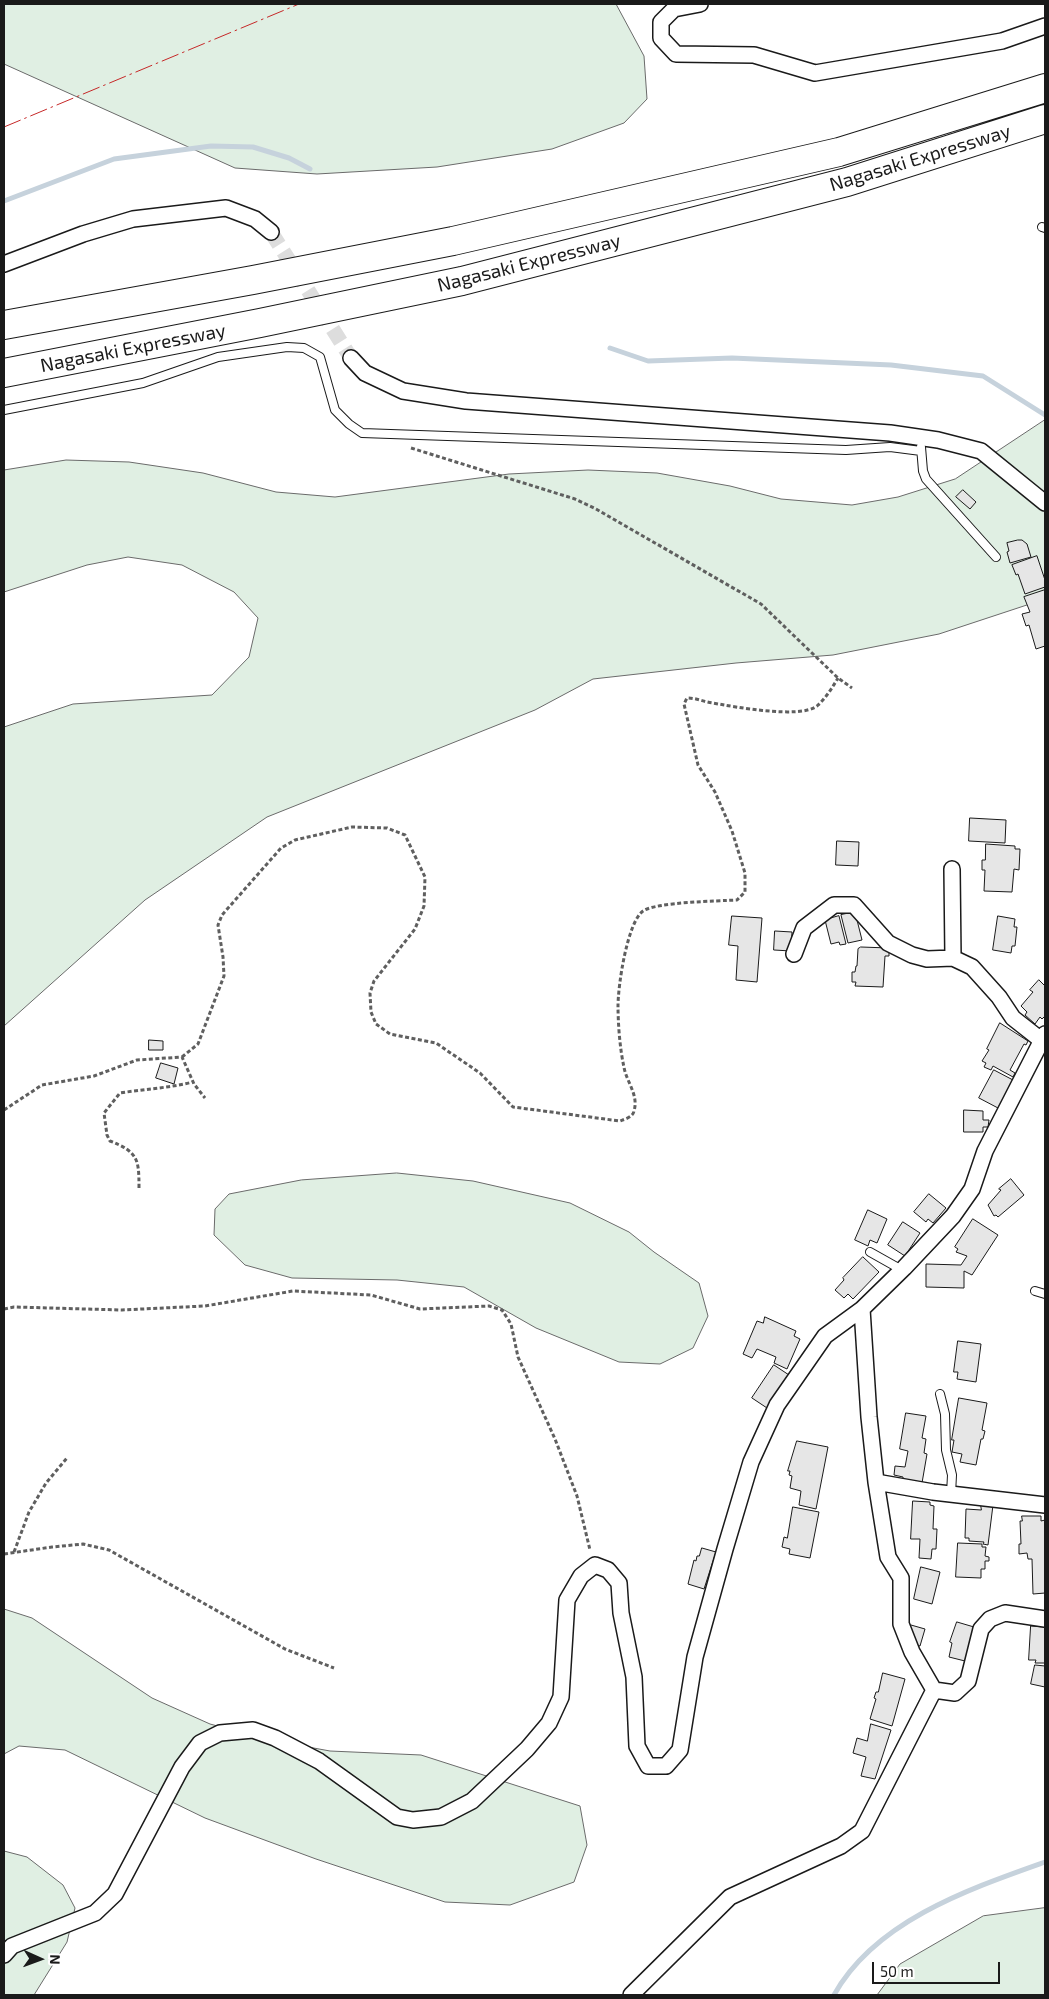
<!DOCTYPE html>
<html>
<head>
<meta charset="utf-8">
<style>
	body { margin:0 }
	#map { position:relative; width:1049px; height:1999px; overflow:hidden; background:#fff; font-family:"Exo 2",sans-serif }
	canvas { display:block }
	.frame { position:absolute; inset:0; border:5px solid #1a1a1a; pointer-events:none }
	.north { position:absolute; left:15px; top:1934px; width:50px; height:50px; -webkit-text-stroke:4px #fff; paint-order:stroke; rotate:92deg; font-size:14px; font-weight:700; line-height:20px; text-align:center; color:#1a1a1a }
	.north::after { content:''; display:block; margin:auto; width:18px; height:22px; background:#1a1a1a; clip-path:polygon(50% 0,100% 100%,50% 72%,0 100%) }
	.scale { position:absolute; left:872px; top:1962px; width:128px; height:22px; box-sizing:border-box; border:2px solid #1a1a1a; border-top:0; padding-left:6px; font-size:15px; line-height:18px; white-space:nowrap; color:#1a1a1a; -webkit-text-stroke:4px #fff; paint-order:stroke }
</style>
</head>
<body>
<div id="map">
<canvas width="1049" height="1999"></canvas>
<div class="frame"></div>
<div class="north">N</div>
<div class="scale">50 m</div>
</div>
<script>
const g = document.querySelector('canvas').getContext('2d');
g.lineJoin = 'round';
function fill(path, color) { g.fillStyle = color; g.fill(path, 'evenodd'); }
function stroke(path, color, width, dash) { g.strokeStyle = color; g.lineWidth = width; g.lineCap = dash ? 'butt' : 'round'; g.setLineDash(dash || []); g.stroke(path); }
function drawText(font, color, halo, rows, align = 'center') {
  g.font = font + ' "Exo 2",sans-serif'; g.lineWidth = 4; g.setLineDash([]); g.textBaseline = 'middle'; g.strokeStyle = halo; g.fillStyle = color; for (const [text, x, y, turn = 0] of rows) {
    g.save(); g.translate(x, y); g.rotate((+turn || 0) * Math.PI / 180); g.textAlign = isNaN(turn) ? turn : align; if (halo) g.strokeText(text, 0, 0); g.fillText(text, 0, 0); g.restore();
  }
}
const green = new Path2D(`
	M4,4h612l28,52 3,43 -23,24 -72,26 -115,18 -120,7 -82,-6 -231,-104z
	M1045,420v179l-106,35 -106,21 -97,8 -143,16 -58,31 -268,107 -122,83 -141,126v-299l69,-23 139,-9 37,-38 9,-39 -24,-26 -52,-27 -54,-8 -41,8 -83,27v-122l62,-10 63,2 74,11 73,19 59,5 174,-23 79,-4 69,3 73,13 51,13 71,6 46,-8 57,-18z
	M397,1173l76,8 97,22 59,29 25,20 45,31 9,33 -15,32 -33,16 -41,-2 -83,-34 -72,-41 -67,-7 -105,-2 -47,-13 -31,-30 1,-26 14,-15 72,-14z
	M4,1609l28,9 120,80 58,26 60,16 60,11 91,4 159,51 7,39 -13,37 -64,23 -65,-3 -129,-43 -111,-41 -140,-68 -46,-4 -15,8z
	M4,1851l23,6 36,28 12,23 -8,34 -33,53h-30z
	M1045,1908v87h-168l23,-31 83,-48z`);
const stream = new Path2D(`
	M4,201l110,-42 97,-13 42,1 36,11 21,11
	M610,348l38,13 84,-3 159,7 92,11 62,39
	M834,1995c41,-74 135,-106 211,-133`);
const building = new Path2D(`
	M963,490l13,12 -6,7 -14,-12z
	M1018,540h4l5,4 4,13 -21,6 -3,-11 2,-1 -2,-8z
	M1037,556l8,24v7l-20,7 -7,-20 -2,1 -4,-10z
	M1045,590v56l-9,3 -7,-24 -3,1 -4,-12 8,-2 -6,-15z
	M970,818l36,2 -1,23 -36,-2z
	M837,841l22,1 -1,24 -22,-1z
	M986,844l29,2v3h5l-1,21 -5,-1 -2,23 -28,-1 1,-21h-3v-10h3z
	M855,912l7,28 -14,3 -7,-28z
	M732,916l30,2 -5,64 -21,-2 2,-34 -9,-1z
	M839,916l7,28 -6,1 -1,-3 -8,2 -6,-24z
	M998,916l17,3 -1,8h3l-2,19h-3l-1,7 -18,-3z
	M775,931l17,1 -1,19 -17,-1z
	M861,947l28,1v8h-4l-2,31 -28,-1 1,-4h-4v-10h3l1,-6h1l1,-17z
	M1039,980l6,6v30l-3,3 -2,-2 -5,7 -10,-9 2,-3 -6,-6 12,-14 -3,-2z
	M1000,1023l28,18 -2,4 -2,-1 -14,26 5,3 -2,4 -20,-11 -2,4 -7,-3 2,-4 -4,-2 7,-11 -2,-1z
	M149,1040l14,1v9h-14z
	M161,1063l17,5 -4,16 -18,-6z
	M994,1070l19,10 -15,28 -19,-10z
	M964,1110l19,1v9h6l-1,7h-5v5h-19z
	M1011,1179l13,16 -26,22 -2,-2 -2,1 -6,-11 13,-15 -2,-1z
	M929,1194l17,14 -13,15 -5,-4 -2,3 -12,-10z
	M868,1210l19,9 -10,24 -7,-3 -2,6 -13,-6z
	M973,1219l25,16 -26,40 -8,-4v17l-38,-1v-23l35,1 6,-9 -11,-4 2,-3 -3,-2z
	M903,1222l17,11 -15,23 -17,-11z
	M863,1257l16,15 -26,27 -5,-5 -4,4 -9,-8 9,-10 -1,-2z
	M765,1317l31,14 -2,5 6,3 -13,30 -13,-6 2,-6 -19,-8 -5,9 -9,-4 14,-33 6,2z
	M958,1341l23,3 -5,38 -19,-3 1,-7h-4z
	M774,1365l15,10 -22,33 -15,-10z
	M959,1398l28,5 -5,27 3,1 -2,8h-2l-5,26 -16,-3 2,-8 -10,-2 2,-12h-2z
	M906,1413l20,3 -4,22 4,1 -2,14 3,1 -5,29 -19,-4v-2l-9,-2 1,-9 10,1 3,-16 -8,-2z
	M797,1441l31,6 -12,62 -17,-4 2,-14 -11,-3 2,-12 -3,-1 1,-4h-2z
	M913,1501l17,1v3l4,1 -1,23h4l-1,20h-4l-1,10 -12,-1 1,-19h-9z
	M981,1505h12l-5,40 -5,-1 1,-2 -15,-1v-3h-4l1,-29 15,1z
	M793,1507l26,5 -9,46 -21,-4 1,-5 -8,-2 2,-10 3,1z
	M1022,1516h19v5l4,-1v73l-12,1 -1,-35h-4l-1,-6 -8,1v-10h2l-1,-23h2z
	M958,1543l24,1v3h4l-1,9 4,1v4h-4v8h-4v9l-25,-1z
	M702,1548l14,4 -12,37 -16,-5 6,-24 2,1 1,-5h2z
	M921,1567l19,5 -8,32 -18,-5z
	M957,1622l17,5 -9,34 -16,-4 3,-14 -2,-1z
	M911,1625l14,4 -5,17 -4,-1 -7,-14z
	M1031,1626l14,1v36h-10l1,-3h-7z
	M1035,1665l10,1v21l-14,-3z
	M883,1673l22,6 -13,47 -22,-7 6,-20 -2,-1 2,-6h2z
	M871,1724l20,6 -16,49 -14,-3 5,-19 -13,-4 4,-15 10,3z`);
const minorTunnel = new Path2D(`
	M271,232l80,126`);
const path = new Path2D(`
	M411,448l164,51 21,10 165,95 77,74 14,10
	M182,1057l16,-13 26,-68 -1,-19 -5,-32 4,-10 59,-67 14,-8 57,-13 35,1 18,7 20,42 -1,29 -9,23 -41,52 -4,12 1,19 5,12 14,10 46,9 44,30 33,34 107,14c5,-2 13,-4 14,-10 5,-16 -8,-30 -10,-44 -4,-17 -6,-43 -6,-61 0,-20 9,-83 25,-95 13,-9 76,-10 94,-11l8,-8v-19l-13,-42 -17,-39 -17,-27 -14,-61 3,-6c10,0 17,4 26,5 22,4 87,16 104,3 9,-8 15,-18 21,-28
	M4,1110l38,-25 52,-9 43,-16 45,-3 12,27 11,14
	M139,1188c0,-29 -1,-36 -29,-47l-3,-6 -3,-22 16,-20c25,-4 49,-5 73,-11
	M4,1309l10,-2 108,3 83,-4 88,-15 78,4 49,14 69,-3 13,4 9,14 7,33 37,82 22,57 13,54
	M14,1552l15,-40 17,-29 21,-25
	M4,1554l48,-7 31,-3 26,6 176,99 49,19`);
const service = new Path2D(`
	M1042,227l3,1
	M4,410l139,-27 75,-26 69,-10 17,1 16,9 15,53 14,14 13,9 484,17 44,-3 31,4
	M921,447l2,24 3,8 70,78
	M870,1252l32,18
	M1035,1291l10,3
	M940,1394l5,20 1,36 6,25 -1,19`);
const minor = new Path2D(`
	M700,4l-26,5 -13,13v16l15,16 78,1 61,18 187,-32 43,-15
	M4,264l79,-30 50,-15 93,-11 29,11 16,13
	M351,358l14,15 38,18 63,10 424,32 48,7 43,11 64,52
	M952,869l1,89
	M794,954l10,-26 30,-23h20l34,38 24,12 15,4 26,-1 19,9 27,30 14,21 28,22
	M862,1309l7,108 7,65 12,75 13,21v46l11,28 22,38
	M876,1482l57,10 112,13
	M934,1690l21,3 13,-12 13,-52 9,-10 15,-6 40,6
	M4,1955l8,-9 83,-33 20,-19 67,-127 18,-24 20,-10 33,-3 22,8 44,23 78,56 16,3 28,-3 31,-16 55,-52 22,-26 12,-26 6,-97 14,-24 14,-11 13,5 11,13 2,30 13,64 3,69 11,20h18l14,-16 15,-93 30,-108 26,-87 26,-57 48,-69 37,-27 42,-41 49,-52 19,-27 13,-38 60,-117
	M631,1995l99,-98 111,-51 21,-15 72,-141`);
const motorway = new Path2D(`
	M4,325l249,-45 200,-39 386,-89 206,-64
	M4,373l256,-50 202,-42 385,-99 198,-63`);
const power = new Path2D(`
	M4,127l295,-123`);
const streetNames = [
	["Nagasaki Expressway",920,158,-17],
	["Nagasaki Expressway",529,263,-14],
	["Nagasaki Expressway",133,348,-11]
];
fill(green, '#e0efe3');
stroke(green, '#6a6a6a', 1);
stroke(stream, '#c6d2dc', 5);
fill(building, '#e6e6e6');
stroke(building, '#1a1a1a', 1);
stroke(minorTunnel, '#ddd', 15, [15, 8]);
stroke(service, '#1a1a1a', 10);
stroke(minor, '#1a1a1a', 18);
stroke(motorway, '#1a1a1a', 30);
stroke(path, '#5f5f5f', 3, [4, 2.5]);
stroke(service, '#fff', 8);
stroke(minor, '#fff', 15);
stroke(motorway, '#fff', 28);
stroke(power, '#c62828', 1, [18, 4, 2.5, 4]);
drawText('19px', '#1a1a1a', '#fff', streetNames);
</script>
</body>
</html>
